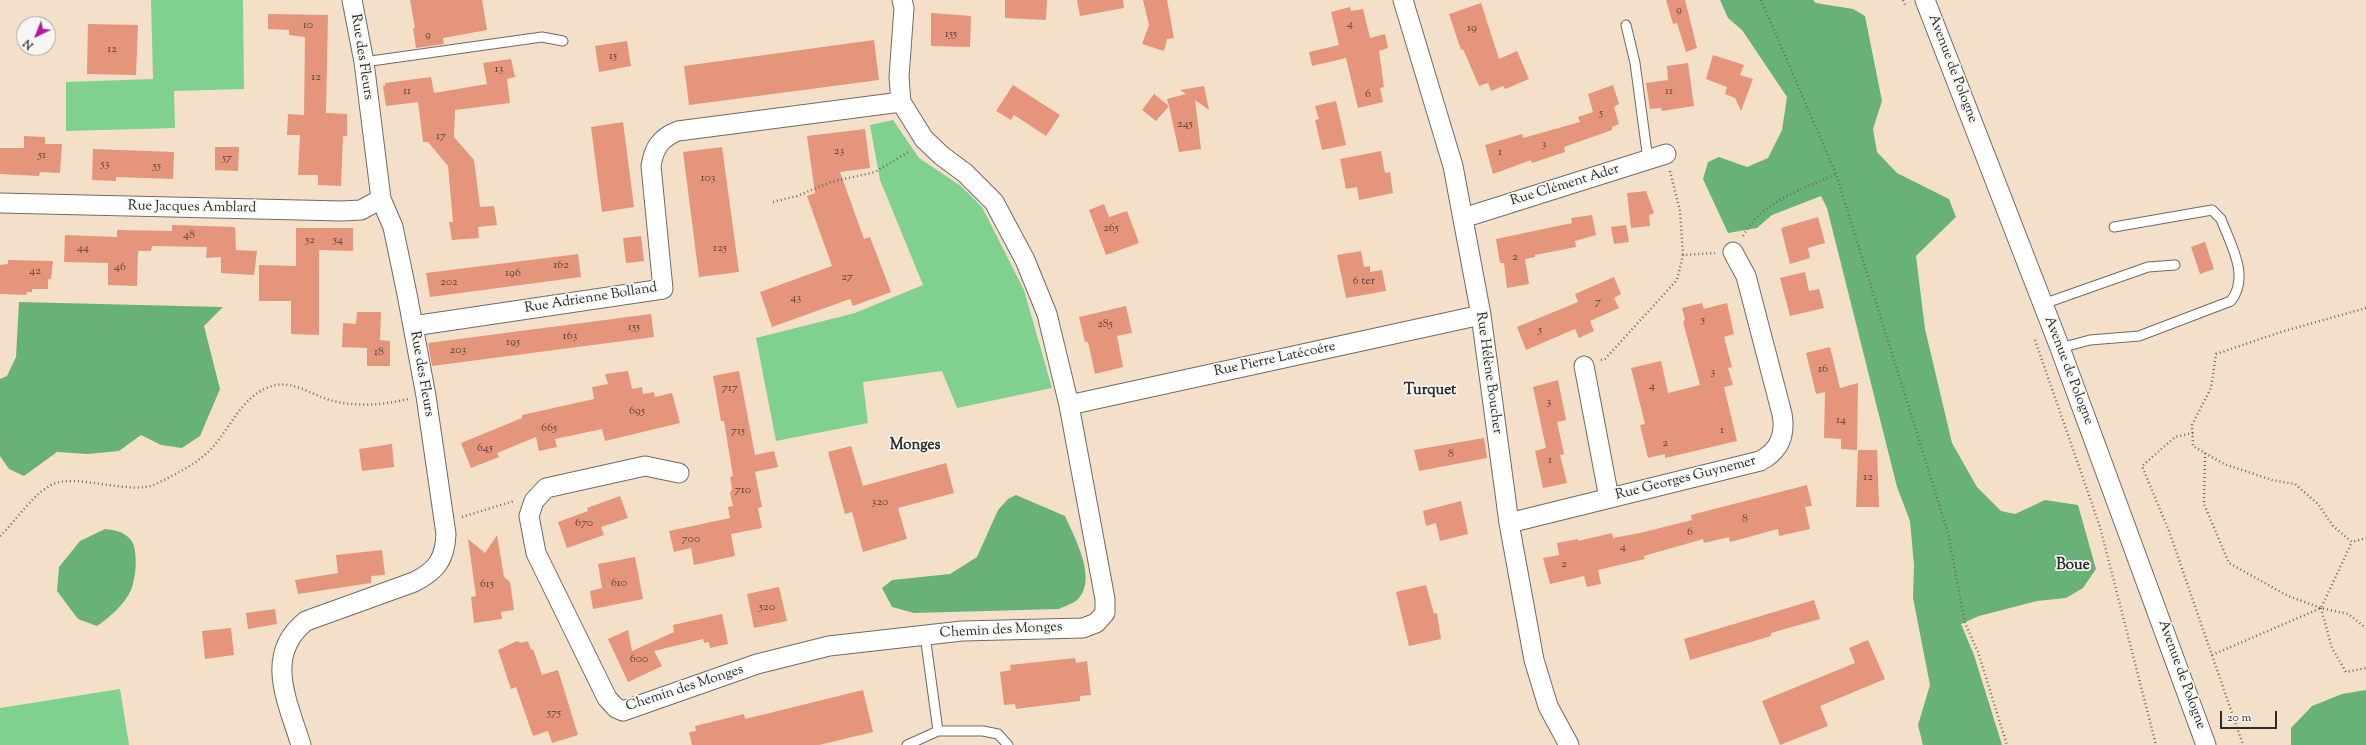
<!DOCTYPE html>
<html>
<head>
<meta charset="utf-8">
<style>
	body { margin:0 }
	#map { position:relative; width:2366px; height:745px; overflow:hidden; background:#f4e0c9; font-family:"Sorts Mill Goudy",serif }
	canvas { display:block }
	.north { position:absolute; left:16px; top:16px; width:40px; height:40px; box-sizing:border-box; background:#f6f6f2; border:1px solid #a5a5a2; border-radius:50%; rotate:223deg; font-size:11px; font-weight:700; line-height:16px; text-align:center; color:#2b2b2b }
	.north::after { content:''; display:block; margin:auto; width:14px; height:18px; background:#b5179e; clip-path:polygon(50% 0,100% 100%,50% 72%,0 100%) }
	.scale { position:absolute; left:2220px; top:711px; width:57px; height:18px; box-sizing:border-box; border:2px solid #2b2b2b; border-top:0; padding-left:5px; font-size:12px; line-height:14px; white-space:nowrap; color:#2b2b2b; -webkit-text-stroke:3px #f6f6f2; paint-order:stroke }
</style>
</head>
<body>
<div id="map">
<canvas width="2366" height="745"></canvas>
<div class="north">N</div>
<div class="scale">20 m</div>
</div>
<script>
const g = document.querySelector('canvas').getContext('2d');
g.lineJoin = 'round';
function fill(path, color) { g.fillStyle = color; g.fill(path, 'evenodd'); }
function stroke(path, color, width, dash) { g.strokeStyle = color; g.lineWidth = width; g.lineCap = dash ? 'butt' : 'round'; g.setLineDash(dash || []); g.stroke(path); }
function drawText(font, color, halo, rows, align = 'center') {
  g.font = font + ' "Sorts Mill Goudy",serif'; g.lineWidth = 3.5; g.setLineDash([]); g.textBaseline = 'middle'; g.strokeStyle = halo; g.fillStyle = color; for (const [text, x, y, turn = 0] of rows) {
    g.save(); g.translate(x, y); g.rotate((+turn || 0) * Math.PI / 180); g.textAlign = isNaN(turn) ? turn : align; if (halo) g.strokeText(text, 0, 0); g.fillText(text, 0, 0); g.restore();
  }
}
const green = new Path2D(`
	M151,0h92l1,89 -70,2 1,37 -109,3v-49l87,-3z
	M893,120l26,38 42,28 21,21 42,83 28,98 -95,20 -15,-37 -79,11 5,41 -92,18 -20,-103 99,-25 68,-28 -43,-105 -10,-55z
	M120,689l9,56h-129v-37z`);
const forest = new Path2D(`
	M1720,0h93l3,3 37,6 12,7 17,85 -9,28 4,23 20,21 52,26 7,18 -40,39 9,73 27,114 25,44 24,24 14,3 30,-14 33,5 18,64 -13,19 -17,10 -29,3 -58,15 -18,8 13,31 28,90h-79l-5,-20 12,-40 -17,-87 1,-33 -4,-44 -13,-34 -70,-279 -6,-12 -49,19 -15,13 -29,5 -25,-54 5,-17 11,-5 28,10 21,-9 14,-28 5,-33 -45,-67 -14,-12z
	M19,302l204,5 -19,19 16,63 -20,47 -18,12 -21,-3 -20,-10 -22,16 -31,3 -31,-2 -33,24 -15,-7 -9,-13v-77l7,-3 9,-19z
	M1016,495l49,21c9,20 32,62 14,82 -4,5 -14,8 -20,11l-145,4 -22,-6 -10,-19 10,-8 58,-6 27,-17 21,-47 10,-11z
	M105,529c9,1 18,2 25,10 9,9 6,40 1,51 -7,15 -21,27 -34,36l-19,-7 -21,-28 2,-24 21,-26z
	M2366,690v55h-75v-17l21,-22 30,-12z`);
const building = new Path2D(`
	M410,0h72l5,30 -44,8 1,6 -28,4 -3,-20h2z
	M1005,0h42l-1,20 -41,-2z
	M1077,0h46l1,8 -44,8z
	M1143,0h24l7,38 -7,1 -3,12 -22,-7 7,-19z
	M1666,0h19l12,48 -11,4 -9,-29 -4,1z
	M1481,3l18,56 18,-8 12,28 -24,10 -2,-3 -12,5 -3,-8 -9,3 -16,-37 -2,1 -12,-36z
	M1350,7l1,4 12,-2 7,29 15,-4 3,14 -9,3 5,36 -4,1 3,14 -25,6 -12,-50 -34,8 -3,-14 30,-7 -8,-33z
	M931,13l40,3 -1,31 -39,-1z
	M268,14l60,1 -2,98 21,1v22h-4l-2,50 -23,-1v-10h-20l2,-40h-13l1,-21 16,1 1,-78 -16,-2v-5l-21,-1z
	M88,24l50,1 -2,50 -49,-1z
	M874,40l5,40 -190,25 -5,-39z
	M627,41l4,25 -32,6 -4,-26z
	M1713,55l31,10 -4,10 13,4 -12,32 -6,-13 -10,-4 2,-7 -21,-8z
	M511,59l4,18 -8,2 3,24 -55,7 -1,27 20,23 6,47 14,-1 3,19 -19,2 1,11 -27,2 -3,-18h4l-5,-56 -20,-24h-5l-5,-40 -32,4 -3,-20h2v-3l46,-6 3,16 53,-9 -4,-21z
	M1688,63l6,43 -32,5 -1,-3 -11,1 -4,-26 22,-3 -1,-14z
	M1013,85l47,30 -14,21 -32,-21 -3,5 -15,-9z
	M1613,85l6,19 -5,3 5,17 -7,3v3l-48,17 1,5 -33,11 -1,-3 -38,14 -8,-29 37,-11 1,4 57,-16 -2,-5 15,-5 -5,-18z
	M1204,86l5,24 -14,-10 6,49 -22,3 -10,-46 -13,15 -14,-11 12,-16 15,12 -2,-7 19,-5 -6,-4z
	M1336,101l10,44 -24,5 -7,-30 4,-1 -4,-13z
	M623,122l11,85 -32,5 -11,-85z
	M865,129l5,39 -30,4 24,67 6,-2 21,55 -38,14 -3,-7 -78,28 -12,-35 72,-26 -25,-70 8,-3 -8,-57z
	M24,136l21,1v7h17l-2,29 -20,-1 -1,4 -39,-2v-26h24z
	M215,147h24l-1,24 -23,-1z
	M722,147l17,125 -40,5 -16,-125z
	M93,149l81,3 -1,27 -57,-2v4l-24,-1z
	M1381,151l4,22 5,-1 3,21 -34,7 -2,-13 -11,2 -6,-30z
	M1646,191l8,22 -5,2 1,11 -19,2 -4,-35z
	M1104,204l5,13 18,-6 12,32 -33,12 -17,-45z
	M1592,215l4,20 -21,6 1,6 -41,8v2l-10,2 4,25 -22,4 -3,-25h-4l-4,-24 76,-16 -1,-5z
	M1818,217l7,26 -17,5 2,10 -20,6 -9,-36z
	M172,225l63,2 1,23 21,1 -3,24 -33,-2v-16l-15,1 1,-11 -55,-1 -1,5h-13l-1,35 -29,-1v-22l-44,-1 1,-27 52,2v-7l55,1z
	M1626,225l3,17 -15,2 -3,-17z
	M296,228h57v23l-34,-1v85l-28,-1v-33h-32v-36l37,1z
	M641,236l3,25 -18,2 -3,-25z
	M2205,242l9,27 -14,5 -9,-27z
	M1361,251l3,16 6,-1v6l12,-2 4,21 -40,7 -9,-43z
	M578,254l3,23 -151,20 -4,-24z
	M8,260l45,1 -2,18h-3v10h-16v3h-5l-1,3 -26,-1v-29l8,-1z
	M1805,272l4,19 10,-2 5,19 -34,8 -10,-38z
	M1614,277l7,17 -7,4 5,10 -29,13 4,10 -15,7 -4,-9 -49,21 -9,-23 61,-25 -3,-8z
	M1702,303l2,6 23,-6 7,31 -10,3 8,30 -4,1 5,17 -9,2 13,54 -72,17v-4l-17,4 -8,-33 5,-1 -14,-56 30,-7 7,32 32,-8 -17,-63 2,-3 -3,-11z
	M1126,306l6,27 -15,3 6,31 -28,7 -7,-32h-3l-6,-25z
	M357,312h24l-1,28 10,1v25h-23v-18l-25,-1 1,-24 13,1z
	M651,314l3,23 -222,29 -4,-23z
	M1830,347l10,41 18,-5 -1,67 -16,-1v-10l-17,-1 1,-46 -9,2 -10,-41z
	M628,371l4,18 10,-2 1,7 11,-2 1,5 17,-4 8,30 -75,18 -3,-12 -47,10 2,8 -18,4 -3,-14 -39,16 2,4 -28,11 -10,-25 61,-25v-3l72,-16 -2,-12 16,-3 -3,-10z
	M739,371l16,84 19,-4 4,16 -23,5 7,35 -4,1 4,20 -31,6 4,22 -41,9 -3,-17 -17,4 -5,-21 61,-13 -2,-11 5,-1 -3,-13 2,-4 -2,-12 3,-1 -9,-55h-3l-8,-45z
	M1558,380l8,40 -9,2 7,32 -4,1 7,28 -24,5 -8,-37 11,-3 -13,-61z
	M1484,438l3,20 -68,13 -5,-21z
	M392,444l2,23 -32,4 -3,-22z
	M851,446l12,40 83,-23 8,30 -56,15 9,31 -44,13 -11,-40 -7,2 -17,-62z
	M1858,450h19l2,57h-23z
	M1807,485l5,21 -7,1 5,22 -31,7 -1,-7 -48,13 -1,-5 -25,6 -1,-4 -59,17 1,3 -47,11 3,14 -14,3 -3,-11 -34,8 -7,-26 16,-3 -2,-12 21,-4v2l34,-8 1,5 27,-5 52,-13 -1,-5z
	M620,496l8,22 -27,9 3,8 -37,13 -9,-26 30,-11 -1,-3z
	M1461,501l7,33 -28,7 -4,-18 -10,3 -3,-15z
	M497,535l7,42 6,5 4,28 -13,2 1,7 -28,4 -3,-26 5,-1 -8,-57 17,14z
	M382,550l3,25 -14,1v7l-73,11 -3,-14 43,-7 -2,-18z
	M635,557l8,42 -50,10 -3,-18 12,-3 -4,-24z
	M1426,585l8,29 3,-1 4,26 -32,7 -13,-54z
	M779,587l8,34 -33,7 -7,-34z
	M1814,600l6,19 -49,14v3l-81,24 -6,-21z
	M275,609l2,15 -29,5 -2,-16z
	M722,614l6,30 -18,4 -1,-6 -5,1 -1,-4 -49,12 8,15 -34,16 -20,-43 20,-9 4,21 42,-19 -1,-7z
	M231,628l3,27 -29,4 -3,-28z
	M1868,640l17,39 -65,27 8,20 -48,19 -18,-44 93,-38 -6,-15z
	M517,641l4,2 7,-2 3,9 2,-1 9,26 16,-5 20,65 -26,8 -4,-12 -15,5 -17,-49 -5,2 -13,-39z
	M1075,658l1,5 11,-2 4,34 -11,1v5l-41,5 -23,3 -1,-5 -11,1 -4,-33 11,-2 -1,-5z
	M863,690l10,42 -54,13h-127l-3,-13 7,-1 -1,-5 49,-12 1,5z`);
const path = new Path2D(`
	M1761,0l75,174 112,359 17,90 13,29 29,93
	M1903,0l3,7
	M1670,171l10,40 3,44
	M773,202l24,-6 34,-14 44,-10 35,-21
	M1743,236c19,-35 58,-46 93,-62
	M2366,308l-85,24 -65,22 -5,34 -19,37 1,21 31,18 48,16 23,4 23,20 15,22 19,16 14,-4
	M2035,340l65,187 56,218
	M1601,360l4,-1 72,-79 6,-25 32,-2
	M2193,433l-18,4 -33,29 27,65 74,214
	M2205,453l-1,51 25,59 59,33 33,12 27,6 18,14
	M462,517l52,-16
	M0,536c17,-16 30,-39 51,-51 24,-13 78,11 105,-1 20,-10 41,-20 56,-36 18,-20 30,-51 57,-61 22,-9 44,9 64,14 25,6 50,4 75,-2
	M2321,608l11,40 14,24 20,-4
	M2212,655l109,-47 31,-66`);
const service = new Path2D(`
	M1626,25l9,38 13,97
	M364,62l178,-25 21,4
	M2043,304l105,-37 27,-2
	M2060,348l30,-8 49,-4 92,-35c19,-25 0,-55 -10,-82l-9,-9 -98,17
	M925,635l13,96
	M907,745l31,-14h45l15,3 10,11`);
const minor = new Path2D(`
	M1403,0l50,166 28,149 28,208 25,137 14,46 21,39
	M1925,0l135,348 146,397
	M0,203l342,8 19,-1 20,-11
	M1463,218l203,-64
	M413,326l250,-37 -12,-123c3,-18 9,-28 27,-35l223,-29
	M1584,366l25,132
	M1069,405l412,-90
	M679,473l-34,-7 -99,22 -12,13 -5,15 7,37 71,145 9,10 7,3 134,-47 72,-18 133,-15 121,-3 13,-5 9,-10v-14l-36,-194 -22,-91 -22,-54 -31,-58 -29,-29 -23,-17 -18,-17 -23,-37 -2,-25 5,-69 -2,-8
	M1509,523l251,-62c19,-10 26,-25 22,-47l-36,-138 -13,-24
	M301,745c-13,-43 -38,-90 5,-124l108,-39c22,-11 31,-22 32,-48l-20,-138 -19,-102 -14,-67 -12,-28 -17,-137 -12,-62`);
const numberNames = [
	["9",1679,11],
	["4",1350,25],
	["10",308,26],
	["19",1472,29],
	["155",951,35],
	["9",428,36],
	["12",112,50],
	["15",613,57],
	["13",499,70],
	["12",316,78],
	["11",407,92],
	["11",1669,92],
	["6",1368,95],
	["5",1601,114],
	["245",1185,125],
	["17",441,137],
	["3",1544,145],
	["23",839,152],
	["1",1500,153],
	["51",42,156],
	["57",227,159],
	["53",105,165],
	["55",157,167],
	["103",708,179],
	["265",1111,229],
	["48",189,236],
	["52",310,241],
	["54",338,241],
	["44",83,249],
	["125",720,249],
	["2",1515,258],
	["162",561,266],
	["46",120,268],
	["42",35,272],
	["196",513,274],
	["27",847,278],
	["6 ter",1364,282],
	["202",449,283],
	["43",796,299],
	["7",1598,303],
	["5",1703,321],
	["285",1105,325],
	["155",634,328],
	["5",1540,331],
	["163",570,337],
	["195",513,343],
	["203",458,351],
	["18",379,353],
	["16",1823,370],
	["3",1713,373],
	["4",1652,387],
	["717",730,389],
	["3",1549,403],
	["695",637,412],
	["14",1841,421],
	["665",549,429],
	["1",1722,431],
	["715",738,432],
	["2",1665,444],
	["645",485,449],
	["8",1451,455],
	["1",1550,461],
	["12",1868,478],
	["710",743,491],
	["320",880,503],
	["8",1745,520],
	["670",584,524],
	["6",1690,533],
	["700",691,540],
	["4",1623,548],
	["2",1564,565],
	["610",619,584],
	["615",487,585],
	["520",767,608],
	["600",639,660],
	["575",554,714]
];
const streetNames = [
	["Rue des Fleurs",361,57,81],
	["Avenue de Pologne",1952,69,69],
	["Rue Clément Ader",1565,186,-17],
	["Rue Jacques Amblard",192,208,1],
	["Rue Adrienne Bolland",591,299,-9],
	["Rue Pierre Latécoére",1275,360,-12],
	["Avenue de Pologne",2068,371,69],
	["Rue Hélène Boucher",1488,373,82],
	["Rue des Fleurs",421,374,80],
	["Rue Georges Guynemer",1686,479,-14],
	["Chemin des Monges",1001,631,-3],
	["Avenue de Pologne",2181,675,70],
	["Chemin des Monges",685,689,-18]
];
const neighbourhoodNames = [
	["Turquet",1430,391],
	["Monges",915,446],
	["Boue",2073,566]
];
fill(green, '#80d08f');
fill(forest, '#68b27a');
fill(building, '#e5957b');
stroke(service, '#716a62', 11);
stroke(minor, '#716a62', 21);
stroke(path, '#716a62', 2.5, [1, 3]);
stroke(service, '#fff', 9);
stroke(minor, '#fff', 19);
drawText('12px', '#5a463f', null, numberNames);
drawText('14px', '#2b2b2b', '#f6f6f2', streetNames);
drawText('bold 15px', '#2b2b2b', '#f6f6f2', neighbourhoodNames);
</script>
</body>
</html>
